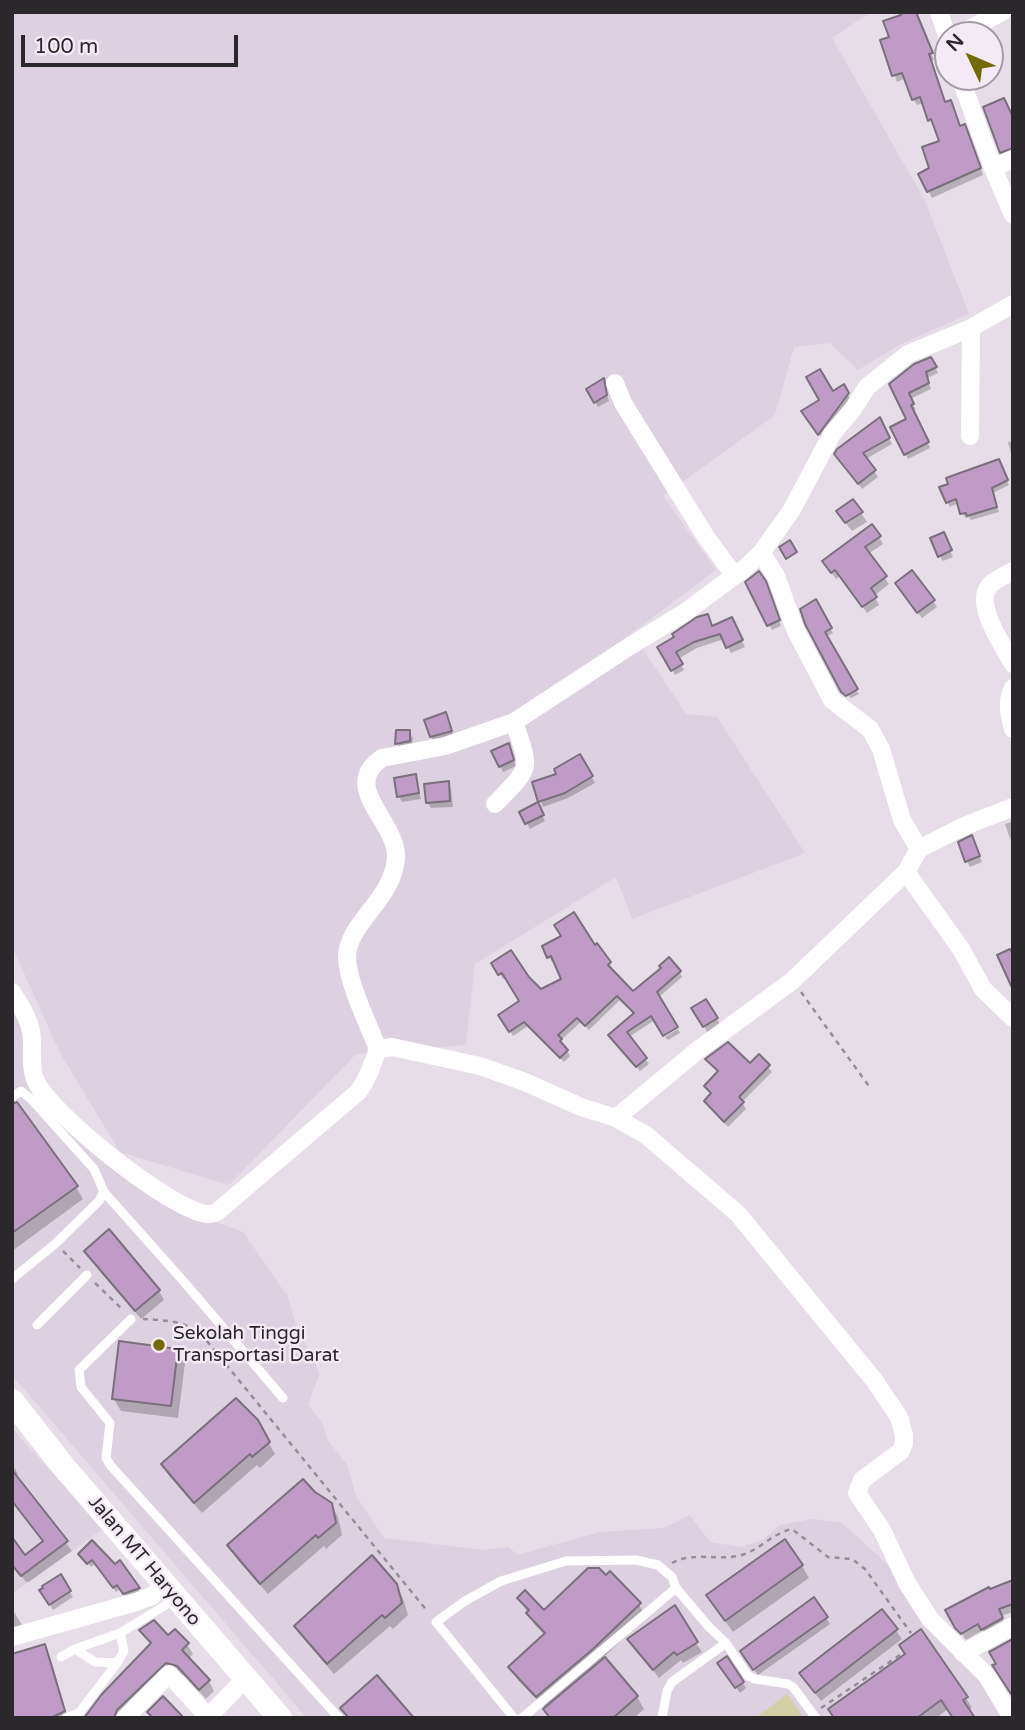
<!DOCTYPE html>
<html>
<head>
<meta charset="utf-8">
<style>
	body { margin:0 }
	#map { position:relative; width:1025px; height:1730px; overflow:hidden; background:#e6dde8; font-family:"Varela Round",sans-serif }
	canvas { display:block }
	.frame { position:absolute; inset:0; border:14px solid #2b282c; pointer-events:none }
	.north { position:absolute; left:934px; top:21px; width:70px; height:70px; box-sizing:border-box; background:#f3eaf5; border:2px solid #a39ca5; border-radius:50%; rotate:314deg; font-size:19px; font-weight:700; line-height:28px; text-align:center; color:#2b282c }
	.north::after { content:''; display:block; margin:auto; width:24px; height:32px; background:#736a03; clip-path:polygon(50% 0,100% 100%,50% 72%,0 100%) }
	.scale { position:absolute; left:21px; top:35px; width:217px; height:32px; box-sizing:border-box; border:4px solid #2b282c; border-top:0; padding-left:9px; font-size:21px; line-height:24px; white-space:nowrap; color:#2b282c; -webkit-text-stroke:5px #f3eaf5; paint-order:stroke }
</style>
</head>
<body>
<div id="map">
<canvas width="1025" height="1730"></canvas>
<div class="frame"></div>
<div class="north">N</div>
<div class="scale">100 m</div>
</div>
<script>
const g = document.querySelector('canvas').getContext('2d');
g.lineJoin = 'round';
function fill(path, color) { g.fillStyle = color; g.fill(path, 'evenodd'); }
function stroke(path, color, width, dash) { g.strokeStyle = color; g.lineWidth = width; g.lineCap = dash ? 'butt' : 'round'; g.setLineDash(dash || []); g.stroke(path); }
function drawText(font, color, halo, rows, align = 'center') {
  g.font = font + ' "Varela Round",sans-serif'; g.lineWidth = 5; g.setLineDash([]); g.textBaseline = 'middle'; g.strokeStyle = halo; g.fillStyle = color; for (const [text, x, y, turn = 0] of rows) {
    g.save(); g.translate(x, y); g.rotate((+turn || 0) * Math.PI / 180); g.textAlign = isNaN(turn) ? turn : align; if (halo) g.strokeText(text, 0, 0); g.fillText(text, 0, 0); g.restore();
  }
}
const built = new Path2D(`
	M12,12h859l-39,26 93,163 44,113 -70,31 -41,25 -28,-27 -36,4 -19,68 -112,81 53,74 -84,63 54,81 31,3 88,136 -173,66 -16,-42 -141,87 -9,81 -110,9 -127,131 -109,-33 -61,-101 -47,-105z
	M12,998l9,24 7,59 155,129 60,22 45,65 9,33 18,31 4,14 -11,30 14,17 5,17 20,26 9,31 28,42 98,12 27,-3 8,8 83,-23 64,-4 26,-13 20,27 31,5 22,-7 17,-15 33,-6 29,4 40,36 121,144 1,15h-697l-295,-343z
	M12,1428l31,35 64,63 -94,67z`);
const green = new Path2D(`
	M787,1694l17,24h-49z`);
const shadow = new Path2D(`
	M916,13l18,47 -3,1 15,42 14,25 8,4 15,43 -51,23 -12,-23 12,-6 9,-27 -18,-39 -6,2 -4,-6 -7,-21 -9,4 -15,-41 9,-3z
	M931,359l7,14 -11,5 4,11 -21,10 6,11 -3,1 17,37 -22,11 -15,-31 15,-8 -17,-35z
	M603,381l6,20 -11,6 -10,-17z
	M844,387l7,13 -29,39 -16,-23z
	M880,420l12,24 -26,15 12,18 -16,12 -22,-29z
	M1013,441v20l-5,-19z
	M998,462l11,23 -16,8 6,19 -28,8 -2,-3 -4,1 -6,-15 -9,4 -3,-5z
	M853,501l14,21 -15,9 -8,-10z
	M879,537l4,7 -15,10 21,30 -15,12 5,9 -12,8 -27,-37 -4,3 -5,-7z
	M944,538l9,19 -10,4 -3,-5z
	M747,582l21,7 13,37 -9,4z
	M901,589l32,12 4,6 -15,11z
	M815,602l18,31 -8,4 34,57 -8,4 -9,-7 -35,-67 -5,-15z
	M708,616l5,12 21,-3 11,22 -14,6 -7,-14 -27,9 -19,11 6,11 -9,5 -15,-28z
	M448,720l6,17 -19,5 -4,-5z
	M409,732l4,6 -1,9 -12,2 -3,-5z
	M508,745l8,21 -13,6 -3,-6z
	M580,756l15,27 -27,15 -25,9 -9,-23 25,-9z
	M415,776l6,23 -19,3 -3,-6z
	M448,783l3,6 2,18 -22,1 -3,-5z
	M537,805l8,16 -15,8 -9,-17z
	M1013,821v26l-8,-23z
	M975,843l7,19 -12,5 -3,-6z
	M544,947l50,1 15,15 3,5 -2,2 23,23 47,-21 2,5 -24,21 -3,22 -26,17 20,27 -9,7 -27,-30 22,-26 -15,-15 -31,30 -8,-8 -20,18 9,16 -6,6 -36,-36 -15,10 -13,-20 21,-15 -15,-24 -3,2 -10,-15 35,14 12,13 23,-11 -8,-20 -3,2z
	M706,1001l14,23 -13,8 -13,-24z
	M678,1029l2,4 -12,7 -3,-3z
	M759,1057l13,15 -30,30 4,7 -18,18 -19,-21 3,-11 -6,-9 13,-13 -11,-14 43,7z
	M12,1111l64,76 7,12 -71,52z
	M86,1251l73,40 5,9 -23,19z
	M177,1350l8,13 -7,55 -57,-7 -8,-13z
	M256,1421l19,33 -15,14 -3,-3 -55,48 -32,-36 -7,-12z
	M12,1464l6,10 -3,3 57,74 -43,31h-3l-14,-18 32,-22 -32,-42z
	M313,1494l18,10 7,13 4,18 -16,14 -2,-3 -56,48 -32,-36 -7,-12z
	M80,1554l35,13 5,-5 21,31 -14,5 -6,-10 -5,4 -20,-29 -5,4z
	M802,1566l7,12 -76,54 -17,-24z
	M610,1573l29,32 7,11 -43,42 34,39 7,12 -10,9h-84l-4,-9 -29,-30 -6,-11 34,-33 -10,-10 -16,-27 25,15z
	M60,1577l13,20 -20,13 -11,-19z
	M1013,1581v31l-12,4 5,9 -20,11 -3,-6 -17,10 -15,-23 38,-26z
	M396,1585l7,13 5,17 -15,14 -3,-3 -56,48 -31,-36 -7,-12z
	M814,1599l16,25 -72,51 -13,-18z
	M882,1611l20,28 -81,62 -14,-19z
	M14,1612l10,16 -12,4v-19z
	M142,1631l45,13 6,10 -5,5 21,22 5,10 -8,8 -22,-24 -13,-3 -47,46h-38l65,-73z
	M629,1639l67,4 6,9 -19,11 -2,-3 -22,18z
	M44,1646l6,10 18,62h-56z
	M723,1669l19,13 4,6 -6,5z
	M966,1698l6,10 -4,2 -20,-1 -12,9h-101l-4,-8z`);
const building = new Path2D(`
	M899,12h17l17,41 -4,1 16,48 6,-2 9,26 5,-2 16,44 -54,24 -9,-18 11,-6 -7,-21 17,-6 -8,-22 -3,2 -8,-24 -8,3 -10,-27 -10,3 -12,-36 9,-3 -6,-16 18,-6z
	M1004,98l9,19v31l-13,5 -17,-46z
	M931,357l6,10 -11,5 3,11 -20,10 5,11 -3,1 18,37 -25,13 -14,-28 16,-8 -17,-35 25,-20z
	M820,369l13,22 11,-7 5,9 -31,42 -17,-24 18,-11 -13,-23z
	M604,378l3,17 -13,8 -8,-14z
	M880,417l10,21 -27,15 13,17 -18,14 -24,-30 3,-5z
	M999,459l9,21 -16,8 5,19 -30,9 -1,-3 -6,1 -4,-15 -10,4 -7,-16 9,-3 -2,-6z
	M853,499l10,13 -18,11 -9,-12z
	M872,524l9,12 -16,11 22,29 -16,12 6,9 -15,10 -27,-37 -4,3 -9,-12z
	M944,532l8,18 -14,7 -8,-19z
	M790,540l7,12 -11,7 -7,-12z
	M912,570l23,30 -18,13 -22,-30z
	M759,571l7,10 14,39 -13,6 -22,-44z
	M816,599l16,29 -7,4 33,57 -12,7 -5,-4 -36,-68 -5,-15z
	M708,614l4,12 20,-9 11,23 -17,8 -6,-14 -26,8 -18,10 7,12 -12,7 -14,-24 17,-10 -2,-3 25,-17z
	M446,712l6,19 -22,6 -6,-17z
	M396,730h14v11l-15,3z
	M509,743l5,17 -15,7 -8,-16z
	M580,754l13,22 -28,17 -27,9 -6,-20 24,-8 -2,-5z
	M416,774l3,19 -22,4 -3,-19z
	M449,781l1,20 -24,2 -2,-19z
	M538,802l6,13 -19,9 -6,-12z
	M972,835l8,21 -15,6 -7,-20z
	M574,912l21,33 2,-2 14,19 -3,3 25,26 28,-23 -2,-2 10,-9 12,14 -24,21 21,35 -15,9 -12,-20 -24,16 20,26 -11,9 -28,-32 26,-22 -17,-17 -32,30 -8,-8 -19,17 4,4 -2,2 8,9 -8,8 -36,-36 -15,10 -11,-17 21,-14 -17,-28 -4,2 -7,-12 20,-13 18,27 12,12 20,-10 -10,-23 -4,2 -5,-12 19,-10 -7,-11z
	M1010,949l3,6v35l-16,-35z
	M706,999l12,19 -15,9 -12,-19z
	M728,1042l22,21 9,-9 11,11 -31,32 5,5 -20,20 -20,-21 7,-8 -7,-7 14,-15 -13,-12z
	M17,1102l61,84 -66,47v-129z
	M109,1229l51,61 -25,21 -51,-60z
	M119,1341l59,8 -7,57 -59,-7z
	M236,1398l22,22 12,22 -18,15 -2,-3 -56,49 -33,-39z
	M12,1470l56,71 -47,35 -9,-11v-28l13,18 18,-14 -31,-40z
	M303,1479l12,13 17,11 4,20 -18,15 -2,-3 -56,49 -33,-39z
	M785,1539l18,26 -78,56 -19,-26z
	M92,1540l23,24 5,-4 20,28 -17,6 -6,-9 -4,3 -21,-28 -5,4 -9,-10z
	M372,1555l25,29 5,19 -17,15 -3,-3 -55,49 -33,-38z
	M588,1568h11l7,7 4,-4 31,32 -48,46 -57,48 -28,-30 37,-34 -19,-20 3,-3 -12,-12 8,-8 19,20z
	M61,1574l10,17 -22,14 -10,-15 4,-2 -1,-2z
	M1013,1580v24l-14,5 4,9 -22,12 -3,-6 -17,10 -6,-6 -10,-18 44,-23 1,2z
	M814,1597l14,20 -75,53 -13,-19z
	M675,1605l23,37 -21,13 -3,-3 -21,18 -26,-31z
	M882,1609l16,20 -83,64 -16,-20z
	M154,1620l14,15 7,-6 14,14 -7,7 28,30 -11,10 -22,-24 -11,-3 -49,47 -3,8h-30l18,-24 49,-51 -12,-13z
	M921,1629l47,68 -5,3 12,18h-22l-12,-18 -24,18h-83l-6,-9 77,-55 -6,-9z
	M1011,1640l2,4v53l-21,-32 4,-1 -7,-12z
	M45,1644l20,67 -14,7h-39v-64z
	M727,1656l17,26 -9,6 -18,-25z
	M605,1657l33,39 -25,22h-63l-7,-9z
	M377,1675l37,43h-65l-9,-10z
	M163,1696l21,22h-31l-6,-6z`);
const path = new Path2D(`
	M801,992l70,97
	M63,1251l17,17
	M95,1283l28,27
	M143,1319c19,1 45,2 59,16l226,277
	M672,1563c20,-11 44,-3 66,-7 20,-4 34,-23 54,-27l36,28 24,2 13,10 46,64
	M821,1708l79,-53`);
const service = new Path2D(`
	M12,1097l9,-6 10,8 63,70 10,23 -5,9 -44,43 -43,35
	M104,1192l81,91 98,115
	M131,1319l-52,51 2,17 29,36 -4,35 5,8 228,252
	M37,1325l50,-50
	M726,1643l22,33 7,3 33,5 5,3 23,31
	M75,1649l20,13 22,1
	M61,1657l14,-8 45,-16 54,-33
	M66,1718l13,-5 38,-50 7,-12 -4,-18
	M514,1718l-78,-96 29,-21 36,-20 65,-20 70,-1 22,5 14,12 4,11
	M522,1718l154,-130 33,39 17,16 -54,39 -5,9 -5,27`);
const minor = new Path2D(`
	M939,12l9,27
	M958,35l44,-23
	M960,77l33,91 20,47
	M993,168l20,-9
	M615,383l8,20 83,134 28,38
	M970,436l1,-108
	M761,553l15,23 19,53 37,71 38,29 11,20 21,71 17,29
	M1013,571c-7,4 -19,9 -24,15 -15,19 15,61 24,78
	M1013,688c-7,13 -4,27 0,41
	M495,804c36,-37 36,-33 19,-82
	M906,872l55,77 22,40 30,29
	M12,992c7,12 16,24 19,39 3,15 -2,33 4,48 11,32 137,132 172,135 2,0 8,-1 10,-2l141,-120c10,-13 14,-27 20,-43 -9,-23 -31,-68 -31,-92 1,-35 46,-57 49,-99 2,-36 -57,-71 -14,-100l63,-12 69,-24 116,-76 54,-33 61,-45 16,-15 30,-42 41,-77 21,-25 14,-22 41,-33 63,-26 42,-24
	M378,1049l14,-2 88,19 45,16 56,25 35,11 30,17 92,79 136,166 25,37 5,18v8l-3,8 -39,29 -5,13 25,37 25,53 23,36 57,57 25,42
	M616,1118l82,-68 94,-69 114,-109 13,-23 43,-22 51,-20
	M12,1637l124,-35 16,-6 14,-12
	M963,1653l50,-27
	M125,1718l44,-44 40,44
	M207,1718l38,-39`);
const secondary = new Path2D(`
	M12,1401l51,65 217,252`);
const markers = [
	[159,1345,7,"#736a03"]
];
const poiNames = [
	["Sekolah Tinggi",173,1334],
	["Transportasi Darat",173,1356]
];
const streetNames = [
	["Jalan MT Haryono",144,1561,50]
];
fill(built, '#ddd0e0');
fill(green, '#d3d0a7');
fill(shadow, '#0003');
fill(building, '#c09bc8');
stroke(building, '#78717a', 2);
stroke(path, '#958e96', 2.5, [5, 5]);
stroke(service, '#fff', 9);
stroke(minor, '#fff', 18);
stroke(secondary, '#fff', 24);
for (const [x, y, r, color] of markers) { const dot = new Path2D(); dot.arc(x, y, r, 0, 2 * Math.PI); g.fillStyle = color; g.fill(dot); stroke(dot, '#f3eaf5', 2.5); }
drawText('19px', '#2b282c', '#f3eaf5', poiNames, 'left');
drawText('19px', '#2b282c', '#f3eaf5', streetNames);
</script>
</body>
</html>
